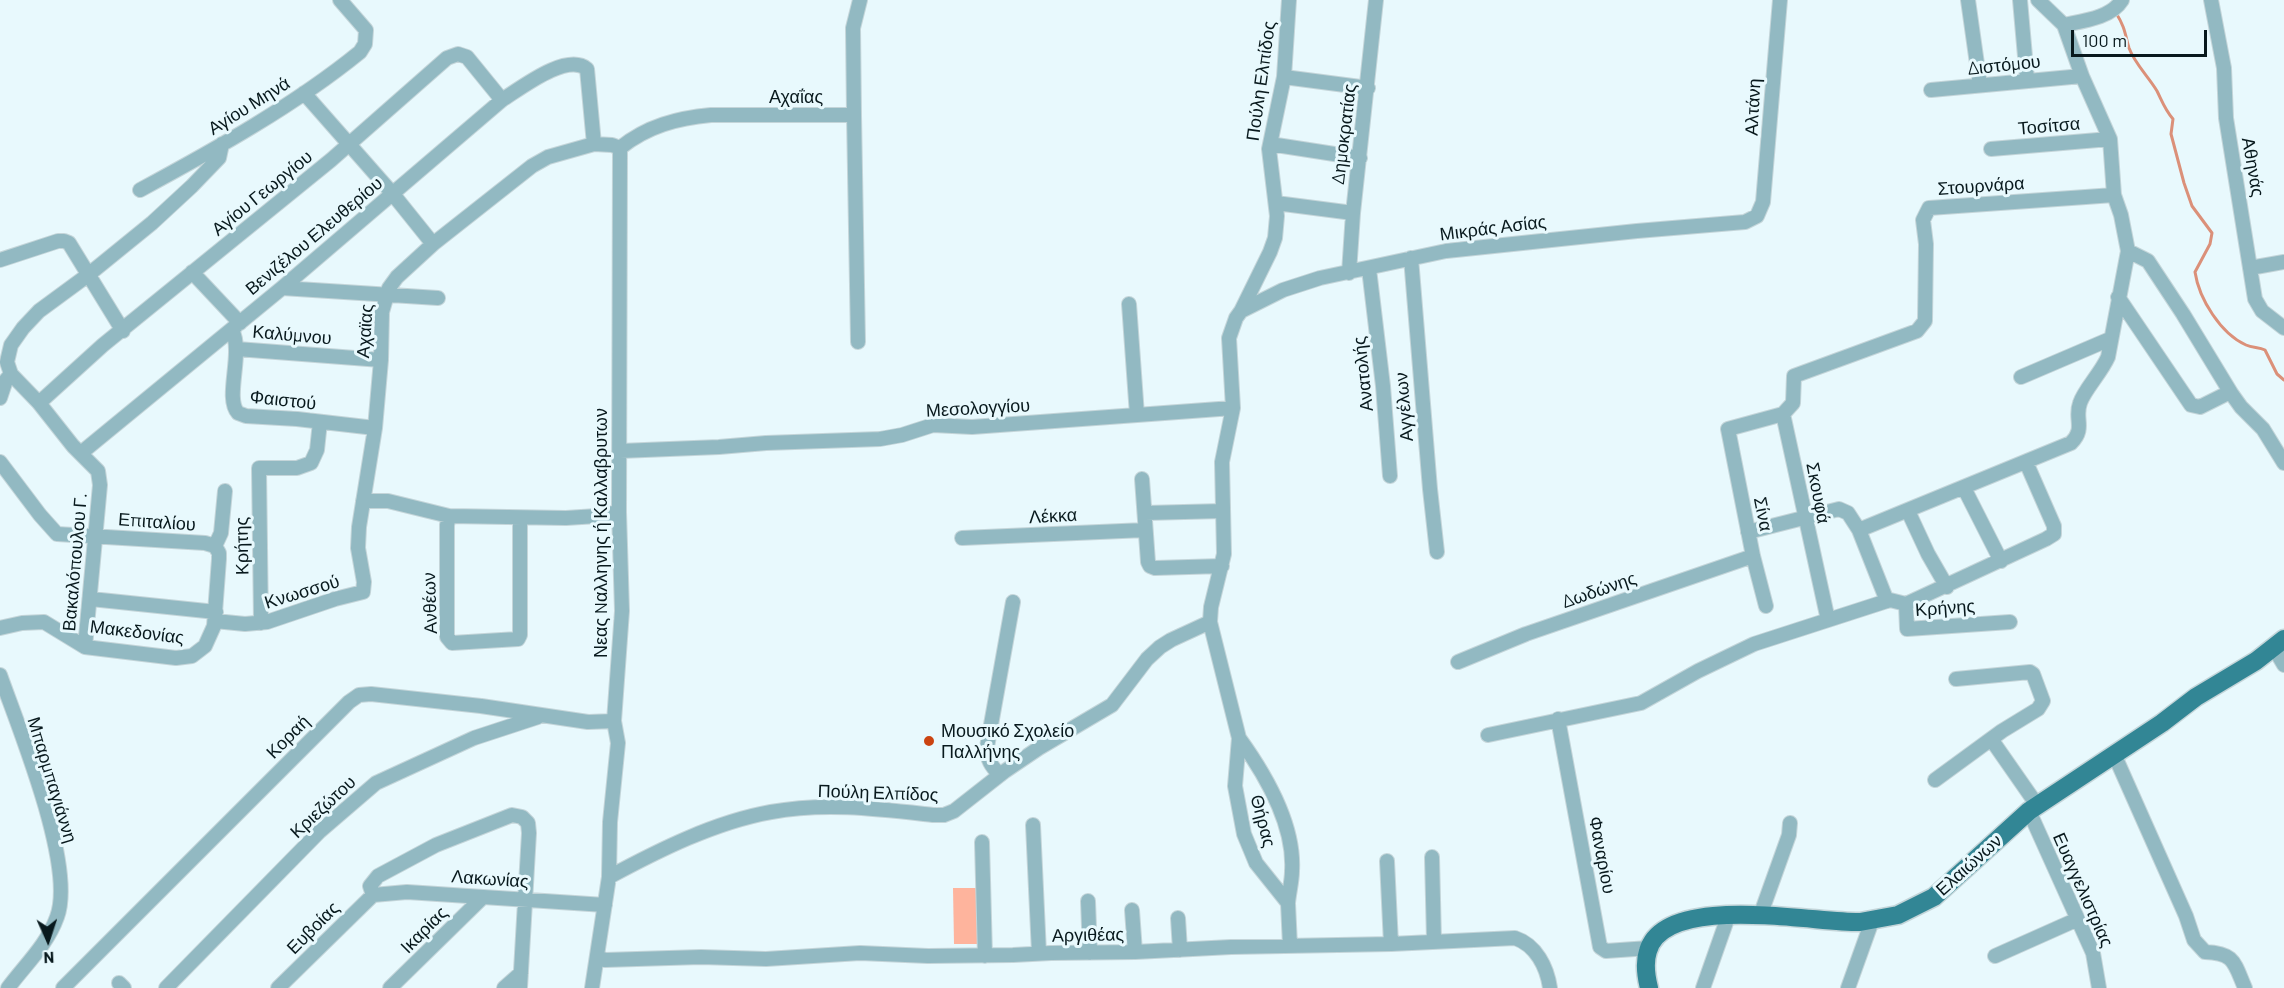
<!DOCTYPE html>
<html>
<head>
<meta charset="utf-8">
<style>
	body { margin:0 }
	#map { position:relative; width:2284px; height:988px; overflow:hidden; background:#e8f9fd; font-family:Barlow,sans-serif }
	canvas { display:block }
	.north { position:absolute; left:18px; top:910px; width:60px; height:60px; -webkit-text-stroke:4px #e8f9fd; paint-order:stroke; rotate:177deg; font-size:16px; font-weight:700; line-height:24px; text-align:center; color:#08191d }
	.north::after { content:''; display:block; margin:auto; width:21px; height:27px; background:#08191d; clip-path:polygon(50% 0,100% 100%,50% 72%,0 100%) }
	.scale { position:absolute; left:2071px; top:30px; width:136px; height:27px; box-sizing:border-box; border:3px solid #08191d; border-top:0; padding-left:8px; font-size:18px; line-height:21px; white-space:nowrap; color:#08191d; -webkit-text-stroke:4px #e8f9fd; paint-order:stroke }
</style>
</head>
<body>
<div id="map">
<canvas width="2284" height="988"></canvas>
<div class="north">N</div>
<div class="scale">100 m</div>
</div>
<script>
const g = document.querySelector('canvas').getContext('2d');
g.lineJoin = 'round';
function fill(path, color) { g.fillStyle = color; g.fill(path, 'evenodd'); }
function stroke(path, color, width, dash) { g.strokeStyle = color; g.lineWidth = width; g.lineCap = dash ? 'butt' : 'round'; g.setLineDash(dash || []); g.stroke(path); }
function drawText(font, color, halo, rows, align = 'center') {
  g.font = font + ' Barlow,sans-serif'; g.lineWidth = 6; g.setLineDash([]); g.textBaseline = 'middle'; g.strokeStyle = halo; g.fillStyle = color; for (const [text, x, y, turn = 0] of rows) {
    g.save(); g.translate(x, y); g.rotate((+turn || 0) * Math.PI / 180); g.textAlign = isNaN(turn) ? turn : align; if (halo) g.strokeText(text, 0, 0); g.fillText(text, 0, 0); g.restore();
  }
}
const green = new Path2D(`
	M953,888h25l1,56h-25z`);
const stream = new Path2D(`
	M2116,13c9,14 9,21 13,35 6,16 19,28 28,43 5,10 8,19 16,28l-2,15 13,49 8,23 20,27 -2,11 -15,28c4,27 26,62 51,73 7,3 13,2 19,5l12,24 7,6`);
const minor = new Path2D(`
	M1968,0l12,85
	M2020,0l7,79
	M2211,0l13,68 2,50 29,181 7,12 22,17
	M2064,25c19,-4 47,-7 58,-25
	M1284,77l84,11
	M1931,90l151,-14
	M304,93l88,100 41,51
	M854,115l4,227
	M1270,144l90,14
	M1991,149l119,-10
	M140,190c74,-40 155,-85 220,-138l5,-8 1,-14 -26,-30
	M1276,203l77,10
	M2128,251l20,10 35,53 48,79 10,14 22,22 21,34
	M1411,258l19,231 7,63
	M0,260l58,-19h6l5,2 54,88
	M2250,268l34,-6
	M1369,269l14,117 7,90
	M192,272l48,51
	M1349,273l4,-60 23,-213
	M282,288l156,10
	M2118,297l73,108 9,2 30,-15
	M1129,304l8,111
	M1241,311l42,-21 37,-12 126,-27 191,-20 108,-9 12,-6 6,-14 17,-202
	M232,330c12,23 -8,68 6,83l8,3 51,3 78,9
	M237,349l144,11
	M2021,377l89,-38
	M0,398l6,-18 5,-6
	M39,403l64,-58 228,-185 116,-102 11,-4 9,3 35,43
	M620,451l99,-4 47,-4 114,-4 22,-4 31,-10 39,2 261,-19
	M81,453l201,-165 220,-188c19,-12 65,-48 85,-31l7,75
	M0,462l40,53 17,19 148,9 10,3
	M1142,479l6,83 2,4 5,2 67,-2
	M1964,488l37,73
	M363,501h25l61,15
	M1908,511l20,43 19,33
	M1145,513l78,-2
	M520,518v117l-2,4 -66,4 -5,-6v-112l2,-9 117,2 31,-2 22,-4
	M1859,530l28,71
	M1748,532l91,-23 9,4 11,17 212,-87c15,-15 3,-24 9,-40 4,-13 21,-30 28,-46l20,-106 -7,-36 -7,-20 -4,-56 -28,-63 -18,-51 -26,-25
	M962,538l183,-8
	M215,546l6,-13 4,-42
	M91,599l125,13
	M1906,604l1,25 103,-7
	M1766,606l-13,-50 -25,-127 55,-15
	M1828,620l-45,-206 10,-11 1,-27 123,-45 8,-10 1,-77 -3,-24 6,-12 185,-13
	M215,621l30,3 22,-2 68,-23 28,-7 1,-10 -6,-34 1,-21 16,-99 6,-68 1,-48 7,-24 8,-11 36,-33 99,-78 16,-9 46,-13 18,1 8,3c27,-22 58,-30 91,-33h143l-1,-87 7,-28
	M1210,622l29,116 -4,48 9,48 12,29 32,40 2,43
	M261,623l-2,-155h38l14,-5 6,-13 3,-28
	M0,628l22,-5 22,-1 41,25 91,11 16,-2 13,-10 9,-20 5,-67v-6l-4,-7
	M85,647l15,-162 -2,-14 -25,-25 -34,-43 -28,-29 -4,-12 4,-17 12,-17 16,-17 49,-36 64,-52 40,-37 27,-28 3,-14
	M2274,648l10,17
	M1458,662l68,-28 227,-78
	M0,675c19,54 76,191 57,242 -10,28 -32,48 -49,71
	M1558,719l42,228 6,4 43,-3
	M1488,735l153,-32 57,-32 56,-27 136,-44 16,4 140,-65 8,-5v-8l-28,-64
	M1239,738c26,36 56,86 53,133 0,10 -3,21 -4,32
	M1991,739l46,66
	M2114,754l72,162 8,24 11,12c30,1 29,11 40,36
	M1000,775c-9,-9 -13,-15 -13,-28l26,-145
	M1935,780l67,-49 36,-22 5,-8 -10,-27 -3,-2 -74,7
	M2029,811l64,142 6,35
	M1033,825l6,128
	M982,842l3,114
	M1432,857l2,84
	M1387,861l4,83
	M609,877c50,-27 106,-55 162,-65 54,-10 108,-3 162,3h11l10,-4 51,-40 34,-23 73,-43 35,-46 13,-12 11,-7 39,-18 1,-15 13,-53 -2,-92 11,-54 -4,-70 7,-20 5,-7 29,-59 5,-14 2,-22 -8,-67 15,-72 5,-77
	M373,895l-3,-9 8,-10 58,-31 76,-30 10,2 6,6 1,10 -9,155
	M373,895l34,-3 198,13
	M1088,901l2,52
	M1132,910l3,42
	M1760,916l29,-81 1,-12
	M1178,918l2,32
	M1995,956l83,-37
	M598,957l7,3 96,-3 65,2 94,-6 68,3 85,-1 38,-2 84,-1 96,-5 160,-3 124,-6c21,7 32,29 35,50
	M119,983l5,5
	M63,988l286,-286 10,-7 12,-1 110,12 107,16 26,-1
	M166,988l153,-156 57,-49 98,-45 64,-21
	M278,988l95,-93
	M390,988l93,-91
	M504,988l17,-15
	M592,988l17,-111 1,-55 8,-79 -4,-22 8,-110 -3,-99 1,-364
	M1703,988l26,-74
	M1848,988l24,-67`);
const major = new Path2D(`
	M1649,988c-3,-12 -5,-25 -1,-37 17,-59 166,-28 212,-29l38,-7 36,-18 95,-86 133,-88 34,-26 60,-36 28,-22`);
const markers = [
	[929,741,6,"#cb4411"]
];
const streetNames = [
	["Διστόμου",2004,65,-6],
	["Πούλη Ελπίδος",1261,81,-82],
	["Αχαΐας",796,97],
	["Αγίου Μηνά",249,106,-32],
	["Αλτάνη",1753,107,-87],
	["Τοσίτσα",2049,126,-5],
	["Δημοκρατίας",1344,134,-83],
	["Αθηνάς",2253,167,80],
	["Στουρνάρα",1981,186,-4],
	["Αγίου Γεωργίου",262,193,-39],
	["Μικράς Ασίας",1493,228,-7],
	["Βενιζέλου Ελευθερίου",314,236,-40],
	["Αχαϊας",365,331,-86],
	["Καλύμνου",292,335,5],
	["Ανατολής",1363,374,-96],
	["Φαιστού",283,400,6],
	["Αγγέλων",1404,407,-95],
	["Μεσολογγίου",978,408,-3],
	["Σκουφά",1818,493,79],
	["Σίνα",1763,514,79],
	["Λέκκα",1053,516,-3],
	["Επιταλίου",157,522,4],
	["Νεας Nαλληνης ή Καλλαβρυτων",601,533,-90],
	["Κρήτης",242,546,-91],
	["Βακαλόπουλου Γ.",75,562,-85],
	["Δωδώνης",1599,590,-19],
	["Κνωσσού",302,592,-17],
	["Ανθέων",430,603,-92],
	["Κρήνης",1945,608,-4],
	["Μακεδονίας",137,632,7],
	["Κοραή",288,737,-45],
	["Μπαρμπαγιάννη",52,780,73],
	["Πούλη Ελπίδος",878,793,2],
	["Κριεζώτου",323,807,-43],
	["Θήρας",1263,821,75],
	["Φαναρίου",1602,855,79],
	["Ελαιώνων",1969,865,-42],
	["Λακωνίας",490,879,4],
	["Ευαγγελιστρίας",2083,890,66],
	["Ευβοίας",313,928,-45],
	["Ικαρίας",424,930,-45],
	["Αργιθέας",1088,935,-1]
];
const poiNames = [
	["Μουσικό Σχολείο",941,731],
	["Παλλήνης",941,752]
];
fill(green, '#feb49d');
stroke(stream, '#db9079', 3);
stroke(minor, '#c4d5d9', 16);
stroke(major, '#c4d5d9', 21);
stroke(minor, '#92b9c2', 14);
stroke(major, '#328695', 18);
for (const [x, y, r, color] of markers) { const dot = new Path2D(); dot.arc(x, y, r, 0, 2 * Math.PI); g.fillStyle = color; g.fill(dot); stroke(dot, '#e8f9fd', 2); }
drawText('18px', '#08191d', '#e8f9fd', streetNames);
drawText('18px', '#08191d', '#e8f9fd', poiNames, 'left');
</script>
</body>
</html>
